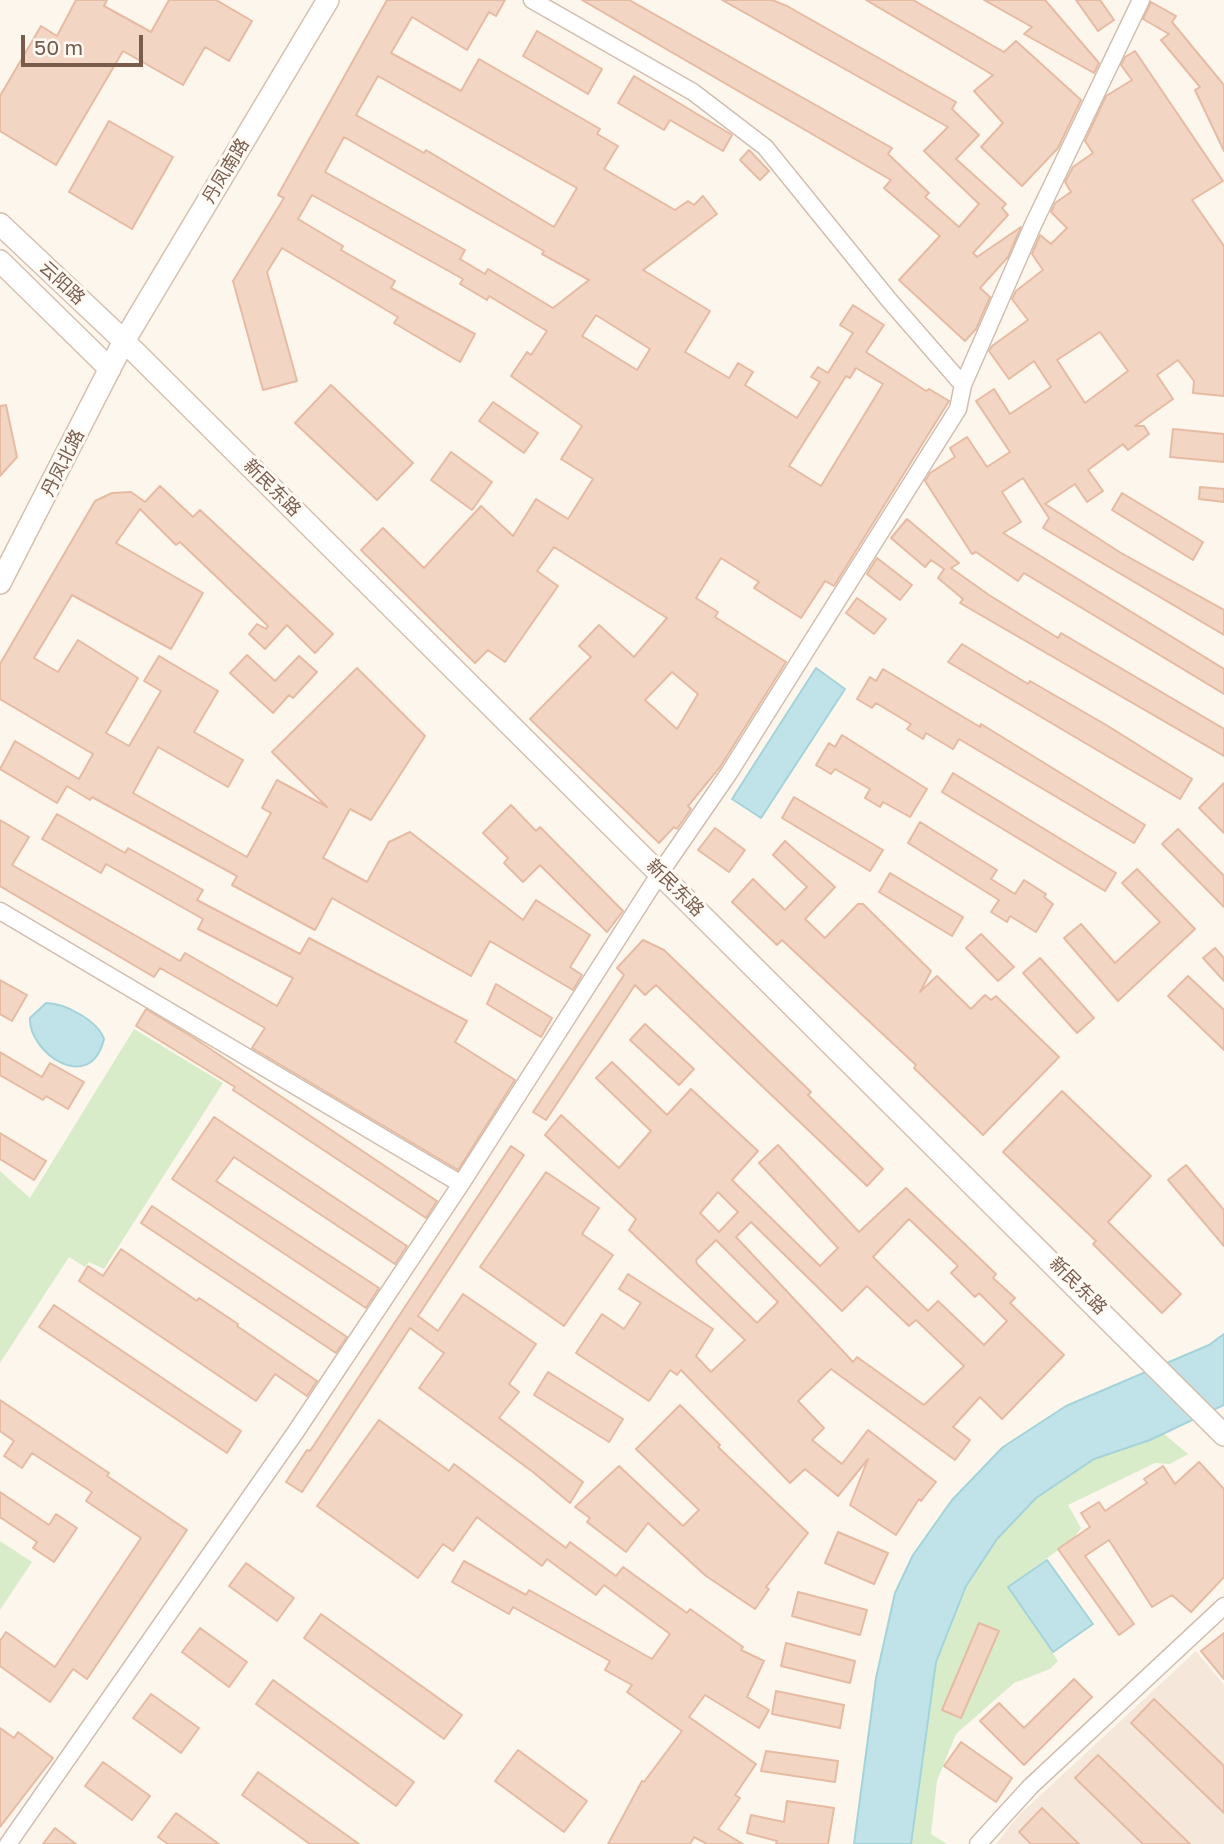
<!DOCTYPE html>
<html>
<head>
<meta charset="utf-8">
<style>
	body { margin:0 }
	#map { position:relative; width:1224px; height:1844px; overflow:hidden; background:#fdf6ec; font-family:"Golos Text",sans-serif }
	canvas { display:block }
	.scale { position:absolute; left:21px; top:35px; width:122px; height:32px; box-sizing:border-box; border:4px solid #7a5c4d; border-top:0; padding-left:9px; font-size:21px; line-height:24px; white-space:nowrap; color:#7a5c4d; -webkit-text-stroke:5px #fffaf3; paint-order:stroke }
</style>
</head>
<body>
<div id="map">
<canvas width="1224" height="1844"></canvas>
<div class="scale">50 m</div>
</div>
<script>
const g = document.querySelector('canvas').getContext('2d');
g.lineJoin = 'round';
function fill(path, color) { g.fillStyle = color; g.fill(path, 'evenodd'); }
function stroke(path, color, width, dash) { g.strokeStyle = color; g.lineWidth = width; g.lineCap = dash ? 'butt' : 'round'; g.setLineDash(dash || []); g.stroke(path); }
function drawText(font, color, halo, rows, align = 'center') {
  g.font = font + ' "Golos Text","Noto Sans SC",sans-serif'; g.lineWidth = 6; g.setLineDash([]); g.textBaseline = 'middle'; g.strokeStyle = halo; g.fillStyle = color; for (const [text, x, y, turn = 0] of rows) {
    g.save(); g.translate(x, y); g.rotate((+turn || 0) * Math.PI / 180); g.textAlign = isNaN(turn) ? turn : align; if (halo) g.strokeText(text, 0, 0); g.fillText(text, 0, 0); g.restore();
  }
}
const residential = new Path2D(`
	M1196,1651l28,34v159h-228l23,-29z`);
const green = new Path2D(`
	M134,1029l89,54 -119,186 -15,-7 -4,5 -16,-10 -69,106v-192l30,27z
	M1164,1434l24,20 -18,10 -15,-1 -87,42 13,23 -8,11 -65,48 50,74 -8,8 -36,14 -58,51 -19,47 -6,53 16,10h-37c8,-59 13,-121 26,-180 18,-81 83,-168 158,-205 22,-11 48,-15 70,-25z
	M0,1541l32,21 -32,48z`);
const water = new Path2D(`
	M816,668l29,21 -84,129 -29,-19z
	M46,1003c19,0 52,18 58,36 -14,57 -76,13 -74,-21z
	M1224,1334v71l-74,35 -56,19 -58,39 -39,41 -31,47 -30,76 -25,182h-57l22,-166 19,-85 18,-38 39,-55 51,-53 63,-41 143,-61z
	M1047,1560l46,64 -40,28 -45,-65z`);
const building = new Path2D(`
	M76,0h31l-3,6 47,26 18,-32h47l36,21 -23,40 -24,-14 -22,38 -60,-34 -67,114 -56,-34v-35l41,-70 16,10z
	M387,0h118l-9,16 -7,-4 -22,38 -55,-33 -21,36 70,38 18,-32 121,70 -3,5 21,12 -14,23 71,41 13,-9 6,4 9,-9 14,18 -74,56 67,41 -25,41 44,26 9,-15 15,9 -8,13 52,33 23,-36 -9,-5 7,-10 10,6 25,-40 -13,-8 13,-20 31,20 -18,27 60,39 3,-2 20,12 -115,185 -9,-5 -24,37 -47,-30 5,-6 -38,-24 -25,40 22,14 -3,5 71,45 -66,105 -32,39 3,3 -14,20 -3,-2 -15,16 -129,-124 61,-62 -12,-11 20,-21 35,32 33,-39 -113,-71 -17,24 21,15 -53,76 -17,-12 -13,13 -114,-113 22,-22 41,40 57,-62 32,30 23,-37 32,20 25,-40 -32,-20 21,-33 -71,-50 16,-24 4,3 16,-24 -58,-35 -2,4 -27,-16 3,-5 -151,-84 -14,24 45,27 -2,4 54,31 -4,7 84,46 -15,28 -66,-39 4,-6 -116,-69 -15,24 30,109 -34,9 -30,-109 51,-83 -6,-3zM378,76l199,112 -23,39 -128,-77 -2,3 -68,-38zM344,137l200,114 -2,3 47,26 -36,28 -65,-39 -3,5 -25,-15 5,-9 -140,-78zM596,315l54,34 -13,21 -55,-34zM856,368l27,16 -62,102 -32,-20 57,-90 4,2zM672,672l26,22 -21,35 -32,-29z
	M582,0h47l263,148 -4,6 41,39 -4,4 34,30 20,-23 -55,-53 24,-24 -226,-127h50l15,6 169,96 -4,7 27,26 -23,24 50,45 -4,4 6,7 -35,38 4,4 44,-30 -13,30 -28,31 10,9 -14,32 -11,12 -66,-61 41,-44 -56,-48 7,-8z
	M866,0h47l91,52 12,-11 65,59 -23,48 -36,38 -41,-39 22,-24 -29,-32 19,-16z
	M984,0h61l54,63 -5,10 -70,-39 8,-7z
	M1076,0h24l14,20 -16,11z
	M1151,2l25,14 -4,6 52,63v66l-29,-61 5,-3 -39,-47 8,-6 -26,-15z
	M537,31l65,38 -14,25 -65,-38z
	M1135,51l88,130 -31,19 32,46v150l-31,-3 1,-12 -16,-21 -21,15 16,24 -38,27h9l5,8 -21,16 -5,-6 -35,26 15,21 -16,11 -12,-18 -30,20 76,49 103,57v25l-181,-107 6,-10 -26,-40 -21,14 19,30 -18,11 221,136v25l-200,-121 -6,8 -42,-29 -4,2 -47,-73 5,-8 25,-16 -5,-9 17,-11 20,30 23,-15 -34,-51 18,-12 16,25 41,-27 -17,-26 -25,18 -20,-28 3,-5 36,-26 -16,-21 4,-8 27,-21 -11,-16 8,-19 11,9 16,-16 -16,-16 4,-9 16,-11 -6,-10 8,-15 20,-14 -8,-12 21,-45 26,-16 -11,-15 4,-8zM1100,332l28,39 -43,32 -28,-43z
	M634,76l98,59 -9,16 -53,-31 -6,10 -46,-27z
	M109,121l64,36 -41,72 -63,-37z
	M749,150l20,21 -9,9 -20,-20z
	M331,385l82,78 -36,37 -82,-77z
	M493,402l45,31 -14,20 -45,-32z
	M6,405l11,52 -17,19v-70z
	M1173,429l51,5v28l-54,-5z
	M451,452l41,30 -20,28 -41,-30z
	M160,486l33,31 7,-7 133,124 -18,19 -28,-28 -22,24 -16,-15 8,-10 9,5 2,-3 -88,-84 -4,3 -36,-36 -24,34 87,50 -32,56 -99,-54 -38,63 24,14 20,-32 60,38 -32,55 23,13 32,-55 -17,-10 15,-25 59,35 -24,41 49,28 -15,27 -70,-40 -25,46 114,64 24,-44 -9,-5 15,-28 50,27 -55,-55 85,-84 68,68 -54,84 -21,-11 -27,49 44,24 22,-40 21,-10 113,88 13,-20 54,35 -20,32 12,8 -9,15 -83,-49 -19,35 -139,-78 -17,32 -83,-45 5,-9 -145,-79 -2,3 -23,-14 -10,17 -57,-34 15,-28 64,38 14,-25 -93,-55v-35l95,-163 17,-8 19,-1 14,10z
	M1200,487l24,2v13l-25,-3z
	M1122,493l81,49 -10,18 -81,-50z
	M907,519l52,44 -8,5 38,27 69,43 3,-5 163,96v27l-264,-153 3,-4 -25,-21 6,-9 -13,-9 -6,7 -34,-29z
	M877,558l35,27 -12,15 -33,-26z
	M857,598l29,21 -12,15 -28,-21z
	M962,644l66,40 2,-3 78,45 84,53 -12,20 -232,-137z
	M247,655l28,26 24,-25 18,16 -24,26 -4,-3 -16,18 -43,-40z
	M883,669l97,58 1,-3 164,101 -11,18 -175,-104 -6,10 -27,-16 -3,6 -16,-10 4,-5 -35,-21 -4,5 -15,-9 13,-22 6,4z
	M842,735l85,54 -17,28 -27,-15 -3,5 -15,-9 5,-9 -35,-20 -4,5 -15,-9 13,-22 6,4z
	M953,773l163,100 -11,18 -163,-99z
	M1224,783v50l-25,-25z
	M794,797l89,53 -13,21 -88,-53z
	M511,805l25,26 4,-4 83,84 -16,21 -67,-67 -17,17 -19,-19 4,-5 -25,-25z
	M57,814l68,39 3,-5 75,42 -6,10 103,54 9,-16 158,83 -12,21 60,38 -57,90 -206,-122 13,-20 -105,-60 -6,9 -154,-91v-66l29,17 -17,28 168,96 5,-8 92,53 16,-28 -95,-49 5,-10 -97,-55 -5,9 -59,-34z
	M920,822l77,48 -6,9 24,15 9,-14 22,14 -2,3 9,7 -17,28 -26,-16 -3,6 -16,-10 8,-12 -91,-57z
	M715,828l30,22 -16,22 -31,-22z
	M1178,829l46,47v31l-62,-63z
	M785,841l50,46 -30,32 20,19 33,-34h5l68,67 -11,21 17,-16 34,33 14,-14 6,5 5,-4 63,61 -76,78 -69,-67 2,-3 -134,-125 -5,5 -45,-43 21,-23 32,31 22,-23 -34,-32z
	M1137,869l58,60 -77,72 -54,-63 17,-14 34,39 45,-41 -38,-39z
	M890,873l73,44 -11,19 -73,-44z
	M981,934l33,33 -16,14 -32,-33z
	M643,940l21,10 147,142 -3,3 75,74 -16,17 -211,-201 -11,10 -10,-10 -89,135 -13,-8 91,-137 -7,-7z
	M1215,948l9,10v23l-21,-23z
	M1040,958l54,60 -17,15 -54,-60z
	M1188,976l36,34v40l-56,-54z
	M0,980l27,15 -15,26 -12,-7z
	M496,984l56,34 -11,19 -54,-33z
	M146,1009l48,29 243,163 -11,17 -193,-128 2,-3 -99,-61z
	M645,1024l49,45 -15,16 -49,-45z
	M0,1052l42,25 8,-14 34,19 -16,27 -22,-13 -3,4 -43,-25z
	M612,1062l55,53 24,-26 67,62 -26,29 88,86 18,-18 -79,-85 19,-18 81,87 47,-44 90,86 -3,4 22,20 -5,5 54,52 -62,64 -22,-22 -27,30 17,13 -15,20 -124,-91 -33,32 26,27 -12,12 30,24 26,-34 68,52 -15,19 -2,-2 -23,36 -46,-30 18,-46 -30,37 -33,-27 -15,14 -109,-113 -4,5 -7,-5 -21,31 -73,-48 26,-39 22,15 17,-26 -22,-14 9,-15 85,55 -17,27 15,16 34,-32 -116,-110 7,-11 -91,-84 16,-20 58,53 32,-37 -55,-53zM718,1192l20,20 -19,20 -19,-19zM909,1219l49,47 -7,7 24,24 4,-4 28,28 -23,24 -46,-44 -10,10 -55,-54zM751,1222l91,89 25,-25 42,40 7,-6 48,46 -40,39 -67,-48 -4,5 -117,-125zM716,1240l62,62 -21,21 -60,-59 -1,-4z
	M1062,1091l89,85 -43,46 73,72 -19,19 -69,-69 3,-3 -93,-89z
	M214,1117l193,129 -12,18 -161,-107 -18,24 163,107 -13,20 -194,-129z
	M0,1133l46,28 -12,19 -34,-21z
	M511,1146l13,9 -106,161 20,15 25,-37 73,50 -27,40 10,8 -20,26 84,64 -13,21 -37,-31 -114,-84 25,-35 -34,-25 -108,164 -16,-10 21,-32 3,1z
	M1186,1165l38,45v36l-56,-66z
	M546,1172l53,36 -17,26 31,21 -49,71 -84,-59z
	M152,1206l195,131 -11,16 -195,-130z
	M121,1249l76,52 2,-3 39,26 -1,2 80,55 -10,15 -32,-22 -19,27 -177,-120 9,-15 15,10z
	M54,1305l187,126 -14,22 -188,-126z
	M548,1372l75,47 -14,23 -75,-47z
	M0,1400l109,73 -2,3 80,54 -100,149 -14,-10 -23,33 -50,-36v-25l6,-9 49,35 86,-129 -55,-37 6,-9 -60,-39 -10,15 -18,-12 10,-15 -14,-10z
	M680,1405l40,40 -2,2 90,86 -42,54 3,2 -14,20 -49,-33 -58,-53 -22,29 -39,-30 3,-4 -15,-11 44,-41 64,60 16,-16 -63,-61z
	M379,1420l70,51 5,-7 112,84 4,-6 46,34 7,-9 64,46 3,-4 53,38 -2,3 23,11 -17,36 22,13 -10,18 -54,-33 -16,22 67,47 -21,31 5,3 -22,31 25,15h-36l-13,-7 -4,7h-82l34,-63 2,1 38,-51 -55,-39 5,-7 -27,-15 5,-9 -97,-54 -4,7 -57,-32 12,-21 62,34 3,-5 123,69 18,-25 -66,-49 -8,10 -49,-36 -5,7 -65,-49 -24,34 -10,-7 -25,34 -101,-72z
	M1199,1462l25,27v88l-33,35 -19,-17 -20,12 -43,-67 -24,16 49,68 -15,11 -61,-86 32,-22 -9,-14 18,-11 6,9 42,-28 -3,-4 19,-13 12,18z
	M0,1492l49,33 7,-11 21,14 -23,34 -21,-14 4,-6 -37,-25z
	M838,1532l50,21 -14,31 -49,-21z
	M246,1563l48,35 -17,23 -48,-35z
	M798,1592l69,18 -7,25 -68,-19z
	M321,1614l141,101 -18,24 -140,-101z
	M979,1623l20,8 -38,87 -19,-8z
	M200,1628l47,34 -18,25 -47,-35z
	M1224,1633v46l-23,-28z
	M786,1643l69,18 -5,22 -69,-17z
	M1074,1679l18,18 -68,68 -44,-44 19,-18 25,25z
	M273,1680l141,102 -18,24 -140,-102z
	M776,1691l68,14 -4,23 -68,-14z
	M151,1694l48,34 -18,25 -48,-35z
	M1154,1699l70,67v47l-93,-90z
	M0,1728l14,10 4,-6 35,26 -53,69z
	M961,1742l51,36 -16,24 -52,-36z
	M518,1750l69,51 -23,31 -69,-51z
	M766,1751l72,10 -3,21 -74,-11z
	M1098,1755l92,89h-47l-68,-66z
	M103,1762l47,34 -18,24 -47,-34z
	M258,1772l101,72h-49l-68,-49z
	M787,1801l47,7 -6,36h-52l1,-3 -30,-8 4,-18 33,7z
	M1042,1808l37,36h-48l-12,-12z
	M176,1813l43,31h-51l-10,-7z
	M55,1828l21,16h-33z`);
const street = new Path2D(`
	M963,385l70,-160 108,-225
	M0,911l461,273
	M8,1844l289,-414 164,-246 199,-311 69,-100 229,-364 5,-24 -74,-85 -124,-153 -72,-55 -161,-92
	M978,1844l53,-58 193,-180`);
const secondary = new Path2D(`
	M0,224l124,117 1100,1094
	M0,261l110,108
	M0,583l124,-242 204,-341`);
const streetNames = [
	["丹凤南路",226,171,-59],
	["云阳路",62,283,43],
	["丹凤北路",63,463,-63],
	["新民东路",272,488,45],
	["新民东路",675,888,45],
	["新民东路",1078,1286,45]
];
fill(residential, '#f5e8da');
fill(green, '#d8ecc9');
fill(water, '#bfe3e8');
stroke(water, '#a5d3da', 2);
fill(building, '#f3d5c3');
stroke(building, '#e6bba3', 2);
stroke(street, '#d1beb0', 19);
stroke(secondary, '#d6c0b0', 24);
stroke(street, '#fff', 16);
stroke(secondary, '#fff', 21);
drawText('18px', '#7a5c4d', '#fffaf3', streetNames);
</script>
</body>
</html>
